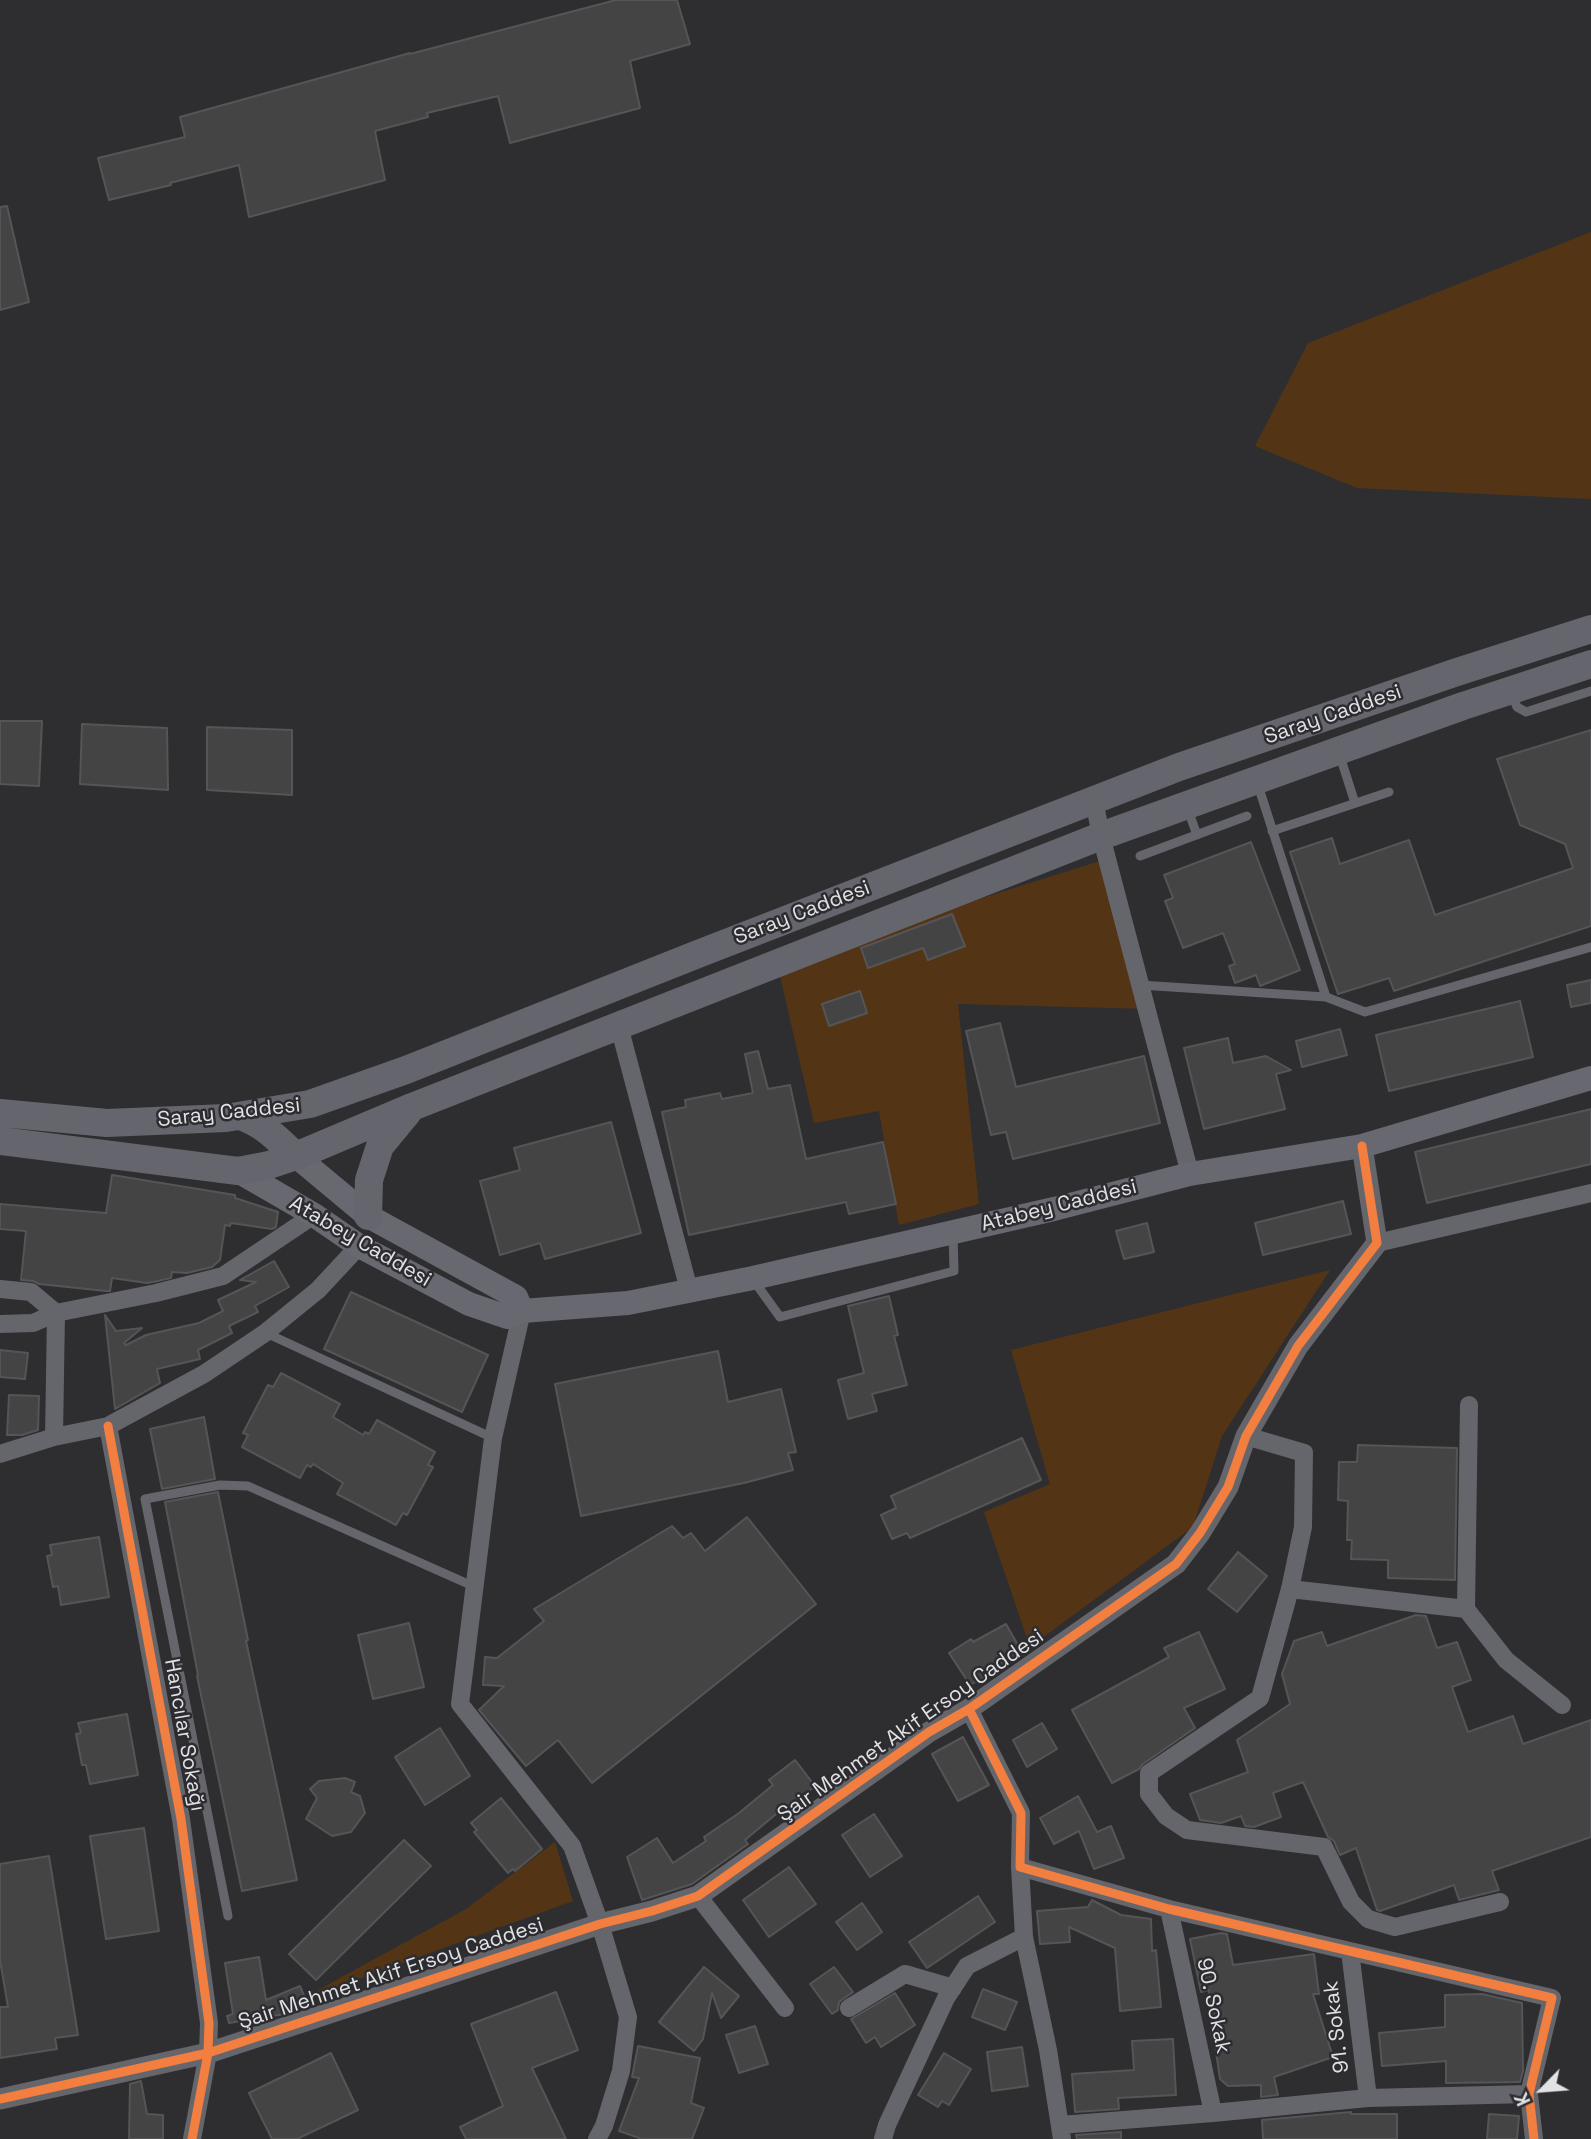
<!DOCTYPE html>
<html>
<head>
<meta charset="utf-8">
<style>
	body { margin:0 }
	#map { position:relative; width:1591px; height:2139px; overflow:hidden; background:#2e2e30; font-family:"Space Grotesk",sans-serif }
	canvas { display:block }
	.north { position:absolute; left:1507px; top:2055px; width:70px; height:70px; -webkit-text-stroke:5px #2d2d31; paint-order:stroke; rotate:245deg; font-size:19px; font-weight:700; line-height:28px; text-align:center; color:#e1e2e4 }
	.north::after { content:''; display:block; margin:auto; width:24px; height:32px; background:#e1e2e4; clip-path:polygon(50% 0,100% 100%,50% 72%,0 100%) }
</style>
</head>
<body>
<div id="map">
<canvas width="1591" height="2139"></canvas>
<div class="north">K</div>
</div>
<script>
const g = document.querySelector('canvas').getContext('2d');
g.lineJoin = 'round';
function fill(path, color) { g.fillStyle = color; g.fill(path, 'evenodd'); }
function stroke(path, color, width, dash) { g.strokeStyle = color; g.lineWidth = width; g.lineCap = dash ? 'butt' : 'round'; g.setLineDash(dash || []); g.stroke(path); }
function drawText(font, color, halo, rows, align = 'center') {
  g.font = font + ' "Space Grotesk",sans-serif'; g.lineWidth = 5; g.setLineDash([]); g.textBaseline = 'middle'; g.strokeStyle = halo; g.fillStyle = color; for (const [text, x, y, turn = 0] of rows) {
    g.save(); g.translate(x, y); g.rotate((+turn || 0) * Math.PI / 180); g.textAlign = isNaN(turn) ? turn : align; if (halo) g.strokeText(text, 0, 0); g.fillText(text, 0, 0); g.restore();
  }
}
const green = new Path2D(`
	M1591,232v267l-234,-11 -102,-42 53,-103z
	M1103,860l49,149 -194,-5 21,200 -80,21 -20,-114 -65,12 -37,-160z
	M1330,1270l-108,166 -29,91 -163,120 -46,-135 66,-28 -39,-134z
	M555,1842l18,59 -275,100 168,-92z`);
const building = new Path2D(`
	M616,0h61l13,44 -60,17 10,47 -130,35 -12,-47 -71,17 1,4 -53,14 10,49 -136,37 -10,-52 -69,18 1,2 -62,15 -11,-42 87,-21 -5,-20 230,-64v1z
	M7,206l22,96 -29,8v-103z
	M0,721h42l-3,65 -39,-2z
	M82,724l85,4 1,62 -88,-6z
	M207,727l85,3v65l-85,-5z
	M1591,730v196l-197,65 -5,-13 -51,16 -48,-142 42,-14 8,26 69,-24 26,75 138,-47 -8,-24 -45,-19 -23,-66z
	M1251,842l49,128 -40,16 -4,-11 -21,8 -6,-17 6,-2 -12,-31 -40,15 -18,-47 8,-3 -9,-23z
	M952,914l13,32 -37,14 -5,-12 -55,20 -7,-20z
	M1591,980v23l-20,4 -4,-22z
	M860,991l7,22 -38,13 -7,-22z
	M1520,1001l13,56 -144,34 -13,-56z
	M1000,1023l16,64 128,-31 16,67 -147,36 -7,-27 -15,3 -25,-104z
	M1340,1029l7,26 -45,12 -6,-26z
	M1228,1038l5,25 33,-7 25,14 -15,4 9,35 -81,20 -20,-81z
	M758,1051l10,38 22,-4 16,74 77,-17 13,62 -47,10 -3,-12 -157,33 -27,-123 24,-5 -1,-7 35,-7 2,6 31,-6 -8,-39z
	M1591,1109v55l-164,39 -12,-51z
	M611,1122l30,111 -96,26 -5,-16 -40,12 -20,-74 40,-11 -6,-22z
	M112,1175l123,20v3l43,14 -2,15 -4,2 -41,-6 -1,3 -5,-1 -5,35 -8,7 -25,6 -15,-1 -1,6 -18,4 -6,1 -35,-5 -2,13h-4l-67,-7 -6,-3 -12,-1 5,-49 -26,-2v-25l106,9z
	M1343,1201l8,33 -88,21 -8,-32z
	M1147,1223l7,29 -30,7 -8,-28z
	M274,1261l15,26 -34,19 3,6 -29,14 3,7 -34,17 2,9 -43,10 3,14 -45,26 -10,-94 11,16 26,-3 -18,15 2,2 20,-10 53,-12 24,-12 -5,-11 38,-18 -16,-2z
	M351,1292l137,63 -26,57 -138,-63z
	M889,1296l9,39 -4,1 13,49 -35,9 5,17 -29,8 -10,-39 26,-7 -16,-67z
	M0,1350l28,3 -3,26 -25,-2z
	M718,1351l10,51 53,-13 15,63 -8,1 5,17 -49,13 -163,33 -26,-132z
	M281,1373l59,31 -7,13 30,18 2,-3 4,2 8,-14 58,32 -7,13 5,2 -26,48 -4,-2 -7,12 -59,-31 6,-11 -30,-19 -2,3 -4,-2 -7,13 -58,-31 6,-12 -5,-2 25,-48 5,2z
	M9,1395l30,1 -1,34 -16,5h-15z
	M204,1417l11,62 -53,10 -12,-60z
	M1022,1438l19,42 -131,58 -3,-5 -15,6 -11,-24 15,-7 -5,-12z
	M1358,1445l99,3 -2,132 -67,-2v-18l-37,-1 1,-19h-5l1,-39 -10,-1 1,-38h18z
	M218,1492l30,148 -2,1 51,239 -55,11 -45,-215 1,-1 -33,-173z
	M747,1517l69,87 -224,179 -34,-43 -32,26 -47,-56 25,-24 -21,-1 2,-28 12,1 47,-37 -10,-12 138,-83 11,12 8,-5 14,18z
	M99,1537l10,60 -48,8 -3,-19 -5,1 -6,-31 5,-1 -2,-10z
	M1238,1552l29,24 -30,36 -29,-23z
	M1416,1615l10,1 11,32 20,-6 14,38 -19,7 16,45 45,-16 10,28 68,-24v117l-99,34 7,19 -40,10 -5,-15 -74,26 -3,-1 -21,-62 -16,7 -6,-14 -6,-4 -25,-55 -30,11 8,24 -27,10 -9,-1 -4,-10 -20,7 -21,-3 -10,-26 58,-22 -11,-32 53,-36 -8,-30 12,-33 28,-9 5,14z
	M409,1623l15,64 -51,12 -15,-64z
	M1006,1624l17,30 -53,31 -21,-32 22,-14 2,3z
	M1199,1632l26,57 -41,19 11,20 -52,36 -4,5 -27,14 -40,-73 97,-53 -5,-9z
	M127,1714l11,61 -48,9 -4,-19h-4l-6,-31 5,-1 -3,-10z
	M1042,1723l15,26 -30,18 -14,-27z
	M440,1728l30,48 -45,29 -30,-48z
	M963,1737l26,48 -31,16 -26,-47z
	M795,1760l20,26 -25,20 -2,-2 -43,36 3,4 -56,40 -50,16 -15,-43 30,-19 16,25 33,-22 -2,-4 35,-24 34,-28 -4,-5z
	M345,1778l10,4 -4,10 9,4 5,17 -14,19 -19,4 -26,-17 11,-21 -7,-9 9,-8z
	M1078,1796l19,36 14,-6 13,32 -30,11 -15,-38 -25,13 -14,-26z
	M501,1798l41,51 -27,22 -2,-2 -5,4 -34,-41 3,-2 -6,-7z
	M874,1814l28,42 -32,21 -28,-42z
	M144,1828l15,103 -53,8 -16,-103z
	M404,1840l27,26 -115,114 -27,-26z
	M49,1856l29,179 -23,3 2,11 -57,9v-51h8l-8,-47v-96z
	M789,1867l27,37 -47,33 -26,-37z
	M978,1896l17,26 -68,46 -18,-26z
	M1092,1900l29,15 30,4 1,32 4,-1 5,57 -41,4 -5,-63 -46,-21 1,15 -30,2 -3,-33 51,-4z
	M862,1903l20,29 -25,18 -21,-28z
	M1221,1933l6,1 6,31 81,-11 5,40h-6l20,63 -59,20 4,18 -17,2v-12l-33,1 -8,-7 -6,-41h-2l-3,-48 -8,2 -11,-53z
	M259,1957l7,43 34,-14 8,19 -23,9 -56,9 -2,-7 6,-2 -8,-51z
	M704,1967l35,29 -18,22 -9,-25 -9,46 -9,12 -35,-29z
	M834,1967l19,25 -14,10 -1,8 -6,4 -22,-30z
	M983,1989l34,13 -12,28 -33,-13z
	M556,1992l22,58 -46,18 34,71h-100l-6,-12 43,-21 -32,-82z
	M895,1993l20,32 -34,22 -6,-10 -9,6 -15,-24z
	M1482,1994l40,9 1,68 -3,11 -74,1v-22l-64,5 -3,-33 66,-6v-32z
	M755,2026l13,38 -29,9 -13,-38z
	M1173,2039l3,56 -58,3 1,11 -44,3 -3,-38 62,-4 -2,-29z
	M638,2046l62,12 -9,45 13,5 -12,31h-50l-23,-8 20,-53 -7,-1z
	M1022,2047l6,39 -36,5 -5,-39z
	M331,2053l27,57 -61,29h-25l-23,-46z
	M944,2053l27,16 -22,36 -7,-4 -4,6 -20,-12z
	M141,2081l6,33 16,1v24h-34l1,-55z
	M1351,2112v2h46v25h-134l-1,-19z
	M1489,2114l30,2 -2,23h-30z
	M1121,2132v7h-44l-1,-4z`);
const service = new Path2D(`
	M1511,693l6,14 9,5 65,-21
	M1339,753l16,50
	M1257,782l69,215
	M1187,807l10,28
	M1272,831l117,-39
	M1140,856l107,-40
	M1140,985l186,12 39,15 226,-65
	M754,1281l26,36 174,-46 -1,-38
	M266,1333l227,105
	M228,1916l-83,-417 75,-14 28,1 227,101`);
const minor = new Path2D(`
	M1094,800l7,36 89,338
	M619,1026l70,264
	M1377,1243l214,-50
	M0,1289l31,3 25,21 100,-20 67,-17 91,-61
	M522,1311l-29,127 -33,266 112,142 28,78 28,93 -7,54 -17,55 -7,13
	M0,1324l33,-1 23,-10 -2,124
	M108,1426l73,393 28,204 -1,30 -16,86
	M1246,1436l58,17 -1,74 -13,62 -30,109 -111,75v21l17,22 21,14 137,17 27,55 17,17 27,8 105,-25
	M0,1454l54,-17 54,-11 96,-52 61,-41 53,-43 41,-44
	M1290,1589l176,20 40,51 56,45
	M1466,1609l3,-204
	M969,1709l52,104 -1,54 149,42 383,89 -23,96 5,45
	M1020,1867l4,70 24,113 14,89
	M698,1896l87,112
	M1169,1909l44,204
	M1350,1951l18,147
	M849,2008l56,-34 48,14
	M1060,2125l153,-12 155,-15 161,-4
	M883,2139l4,-14 59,-127 21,-32 57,-29`);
const tertiary = new Path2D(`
	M0,2099l208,-46 392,-129 52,-13 46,-15 231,-164 40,-23 207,-145 24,-31 28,-46 18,-51 52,-90 79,-103 -15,-97`);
const secondary = new Path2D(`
	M296,1156l72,60 148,81 6,14
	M238,1171l76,44 45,31 110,58 38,13 15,-6 106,-8 125,-25 301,-69 136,-35 172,-28 229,-68`);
const primary = new Path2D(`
	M0,1113l107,10 119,-5 84,-14 96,-34 292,-116 481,-187 278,-95 134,-43
	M240,1116c24,8 37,23 56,40
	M0,1141l238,30 31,-6 27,-9 116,-49 689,-271 362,-130 128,-42
	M368,1216l1,-36 11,-34 28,-34`);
const cycleway = new Path2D(`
	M108,1426l73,393 28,204 -1,30 -16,86
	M969,1709l52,104 -1,54 149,42 383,89 -23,96 5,45
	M0,2099l208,-46 392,-129 52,-13 46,-15 231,-164 40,-23 207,-145 24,-31 28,-46 18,-51 52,-90 79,-103 -15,-97`);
const streetNames = [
	["Saray Caddesi",1333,715,-19],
	["Saray Caddesi",802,913,-21],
	["Saray Caddesi",229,1113,-6],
	["Atabey Caddesi",1059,1206,-14],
	["Atabey Caddesi",360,1242,30],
	["Şair Mehmet Akif Ersoy Caddesi",911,1726,-35],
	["Hancılar Sokağı",184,1735,80],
	["Şair Mehmet Akif Ersoy Caddesi",391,1974,-18],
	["90. Sokak",1213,2006,78],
	["91. Sokak",1337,2027,-97]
];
fill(green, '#533516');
fill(building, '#444445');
stroke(building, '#555557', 2);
stroke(service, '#65656c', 9);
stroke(minor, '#65656c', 18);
stroke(tertiary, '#65656c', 21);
stroke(secondary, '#676870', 24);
stroke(primary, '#65656d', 28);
stroke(cycleway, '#f27e40', 9);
drawText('21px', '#e1e2e4', '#2d2d31', streetNames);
</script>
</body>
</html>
